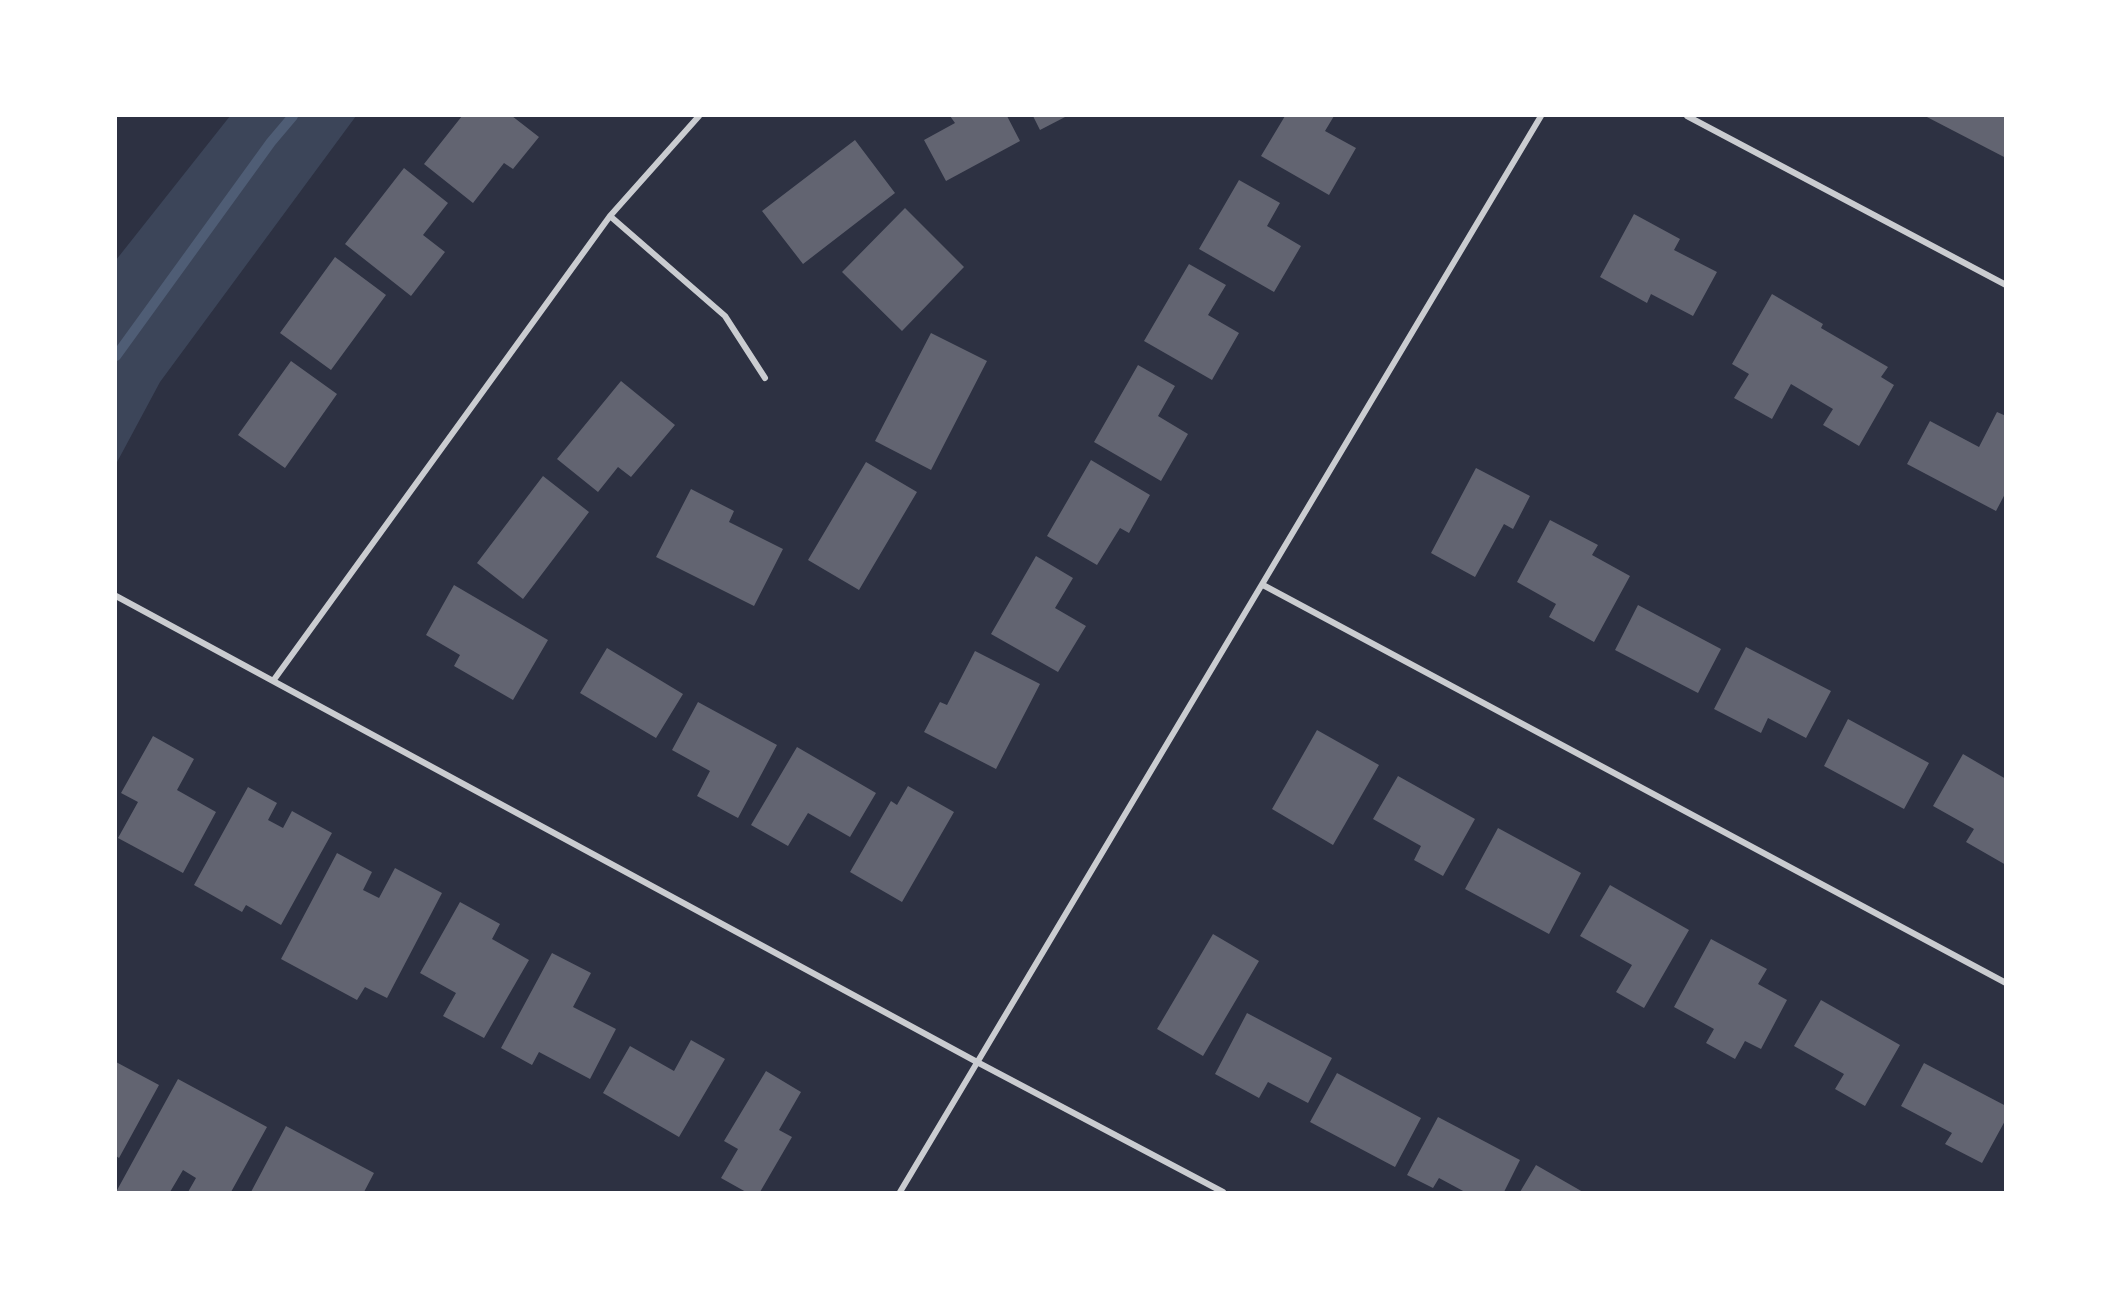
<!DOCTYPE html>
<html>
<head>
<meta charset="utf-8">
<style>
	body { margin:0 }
	#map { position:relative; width:2121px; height:1308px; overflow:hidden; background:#2d3142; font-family:Mulish,sans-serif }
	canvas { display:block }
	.frame { position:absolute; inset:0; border:117px solid #fff; pointer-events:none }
</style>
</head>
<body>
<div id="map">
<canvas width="2121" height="1308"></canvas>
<div class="frame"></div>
</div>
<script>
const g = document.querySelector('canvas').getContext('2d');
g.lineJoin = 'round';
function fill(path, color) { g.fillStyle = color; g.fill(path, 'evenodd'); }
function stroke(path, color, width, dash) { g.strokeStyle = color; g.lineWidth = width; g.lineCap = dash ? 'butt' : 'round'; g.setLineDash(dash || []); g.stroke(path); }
const green = new Path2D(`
	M230,116h126l-196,266 -44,82v-204z`);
const stream = new Path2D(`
	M116,356l155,-214 22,-26`);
const building = new Path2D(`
	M462,116h50l27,21 -26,32 -9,-6 -31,40 -49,-39z
	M950,116h57l13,25 -74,40 -22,-41 31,-17z
	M1033,116h34l-27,14z
	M1285,116h49l-9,15 31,17 -27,47 -68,-39z
	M1925,116h81v42z
	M855,140l40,53 -92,71 -41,-53z
	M404,168l44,35 -25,32 22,17 -34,44 -66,-52z
	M1239,180l41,23 -13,23 34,20 -27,46 -75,-43z
	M905,208l59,59 -62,64 -60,-59z
	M1634,214l46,25 -6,11 43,22 -24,44 -42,-22 -4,9 -47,-26z
	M335,257l51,38 -55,75 -51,-37z
	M1189,264l37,21 -18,30 31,18 -27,47 -68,-39z
	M1772,294l51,30 -2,4 67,39 -7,10 13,8 -35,61 -36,-21 10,-16 -42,-25 -19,35 -38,-21 15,-24 -17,-10z
	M931,333l56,28 -56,109 -56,-29z
	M291,361l46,33 -52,74 -47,-33z
	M1138,365l37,21 -17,30 30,18 -27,47 -67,-39z
	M621,381l54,44 -44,52 -13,-10 -20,25 -41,-33z
	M1997,412l9,4v76l-10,19 -89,-47 23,-43 49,26z
	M1091,460l59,35 -21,38 -9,-5 -23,37 -50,-29z
	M866,462l51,30 -58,98 -51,-30z
	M1476,468l54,28 -17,33 -9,-5 -29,53 -44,-24z
	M543,476l46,36 -66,87 -46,-36z
	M691,489l43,22 -5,11 54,27 -29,57 -98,-49z
	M1550,520l48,25 -6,10 38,21 -36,66 -45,-25 7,-13 -39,-22z
	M1036,556l37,22 -18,30 31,18 -28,46 -67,-38z
	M454,585l94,55 -35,60 -59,-34 6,-11 -34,-20z
	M1638,605l83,44 -23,44 -83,-43z
	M1746,647l85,44 -25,47 -38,-20 -7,15 -47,-24z
	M607,648l76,46 -27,44 -76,-45z
	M975,651l65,33 -44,85 -72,-37 16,-30 7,3z
	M698,702l79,43 -39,73 -41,-22 13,-25 -38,-21z
	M1848,719l81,44 -25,46 -80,-43z
	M1317,730l62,35 -46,80 -61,-36z
	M153,736l41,23 -17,31 39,22 -33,61 -65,-35 20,-36 -17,-9z
	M797,747l79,46 -26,44 -42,-24 -20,33 -37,-21z
	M1963,754l43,25v86l-40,-23 8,-13 -41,-23z
	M1398,776l77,43 -32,57 -29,-16 7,-14 -48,-27z
	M908,786l46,26 -52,90 -52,-30 41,-71 6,4z
	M248,787l29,16 -9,17 15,8 9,-17 40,22 -51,92 -35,-20 -4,7 -48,-27z
	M1498,828l83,45 -32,61 -84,-45z
	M337,853l35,19 -9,18 16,8 16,-30 47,25 -55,105 -22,-11 -8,13 -76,-41z
	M1610,885l79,45 -45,78 -28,-16 16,-27 -52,-29z
	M460,902l40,22 -8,15 37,21 -45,78 -41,-22 13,-23 -36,-20z
	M1213,934l46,27 -56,95 -46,-27z
	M1711,939l56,30 -9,15 29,16 -26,49 -16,-8 -10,18 -29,-16 8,-14 -40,-22z
	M552,953l39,20 -18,34 43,22 -26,50 -51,-27 -7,13 -31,-17z
	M1821,1000l79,45 -35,61 -30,-17 9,-15 -50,-28z
	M1247,1013l85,45 -24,45 -40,-21 -9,16 -44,-24z
	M691,1040l34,19 -46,78 -76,-44 27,-47 44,25z
	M116,1062l43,23 -40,73 -3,-2z
	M1924,1063l82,43v13l-24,44 -37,-19 7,-11 -51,-27z
	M766,1071l35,21 -22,38 13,7 -32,55h-14l-25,-14 17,-29 -14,-8z
	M1337,1073l84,45 -26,49 -85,-45z
	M178,1079l89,48 -36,65h-43l8,-14 -13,-8 -13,22h-54z
	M1438,1117l82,43 -16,32h-39l-26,-14 -6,10 -26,-13z
	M286,1126l88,47 -10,19h-113z
	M1536,1165l47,27h-63z`);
const minor = new Path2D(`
	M1687,116l319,169
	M610,216l115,100 40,62
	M1263,585l743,398
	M116,596l861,466 246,130
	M273,681l337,-465 89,-100
	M900,1192l641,-1076`);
fill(green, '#3c4559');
stroke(stream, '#4f5d75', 10);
fill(building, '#626471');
stroke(minor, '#caccd0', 6);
</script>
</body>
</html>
